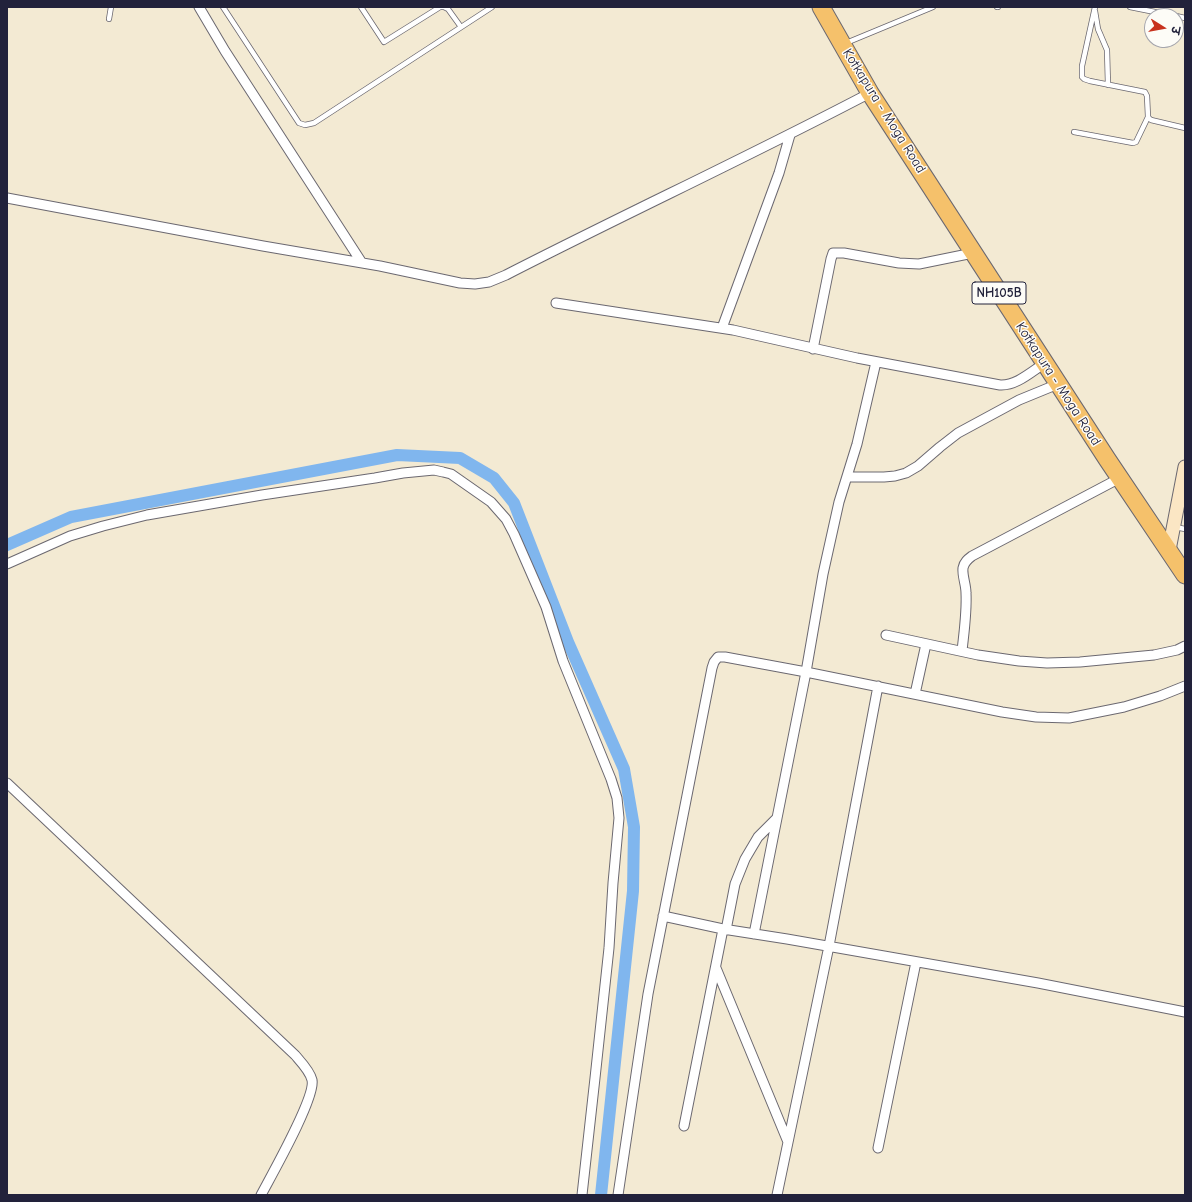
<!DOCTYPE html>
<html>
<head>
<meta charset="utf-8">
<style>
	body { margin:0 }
	#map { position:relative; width:1192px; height:1202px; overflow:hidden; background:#f3ead3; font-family:"Comic Neue","Playpen Sans Deva",sans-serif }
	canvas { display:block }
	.frame { position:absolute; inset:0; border:8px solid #22223b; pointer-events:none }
	.north { position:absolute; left:1144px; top:8px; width:40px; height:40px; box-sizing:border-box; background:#fdfcf7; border:1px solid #a5a5ac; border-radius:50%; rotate:101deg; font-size:11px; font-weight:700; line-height:16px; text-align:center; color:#22223b }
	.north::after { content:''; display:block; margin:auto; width:14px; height:18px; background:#c8321e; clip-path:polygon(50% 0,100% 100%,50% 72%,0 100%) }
</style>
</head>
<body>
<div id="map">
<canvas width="1192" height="1202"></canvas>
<div class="frame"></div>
<div class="north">उ</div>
</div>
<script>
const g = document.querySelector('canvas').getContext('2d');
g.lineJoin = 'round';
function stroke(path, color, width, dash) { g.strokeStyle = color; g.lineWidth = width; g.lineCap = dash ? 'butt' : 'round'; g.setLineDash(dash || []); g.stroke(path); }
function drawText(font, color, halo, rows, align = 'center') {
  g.font = font + ' "Comic Neue",sans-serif'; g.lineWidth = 3; g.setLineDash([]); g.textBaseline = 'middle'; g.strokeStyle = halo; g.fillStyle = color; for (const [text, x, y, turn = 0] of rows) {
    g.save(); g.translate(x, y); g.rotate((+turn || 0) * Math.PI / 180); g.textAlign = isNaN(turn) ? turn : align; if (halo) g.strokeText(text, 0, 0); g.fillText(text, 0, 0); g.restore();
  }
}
const canal = new Path2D(`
	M7,545l64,-28 326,-62 63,3 34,20 20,25 54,139 56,127 10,58 -1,64 -32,304`);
const lane = new Path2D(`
	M223,7l76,116 6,2 9,-2 178,-116
	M361,7l23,35 56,-35h4l4,2 13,18
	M997,7h1
	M1095,7l-13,59v11l2,2 6,2 55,11 2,4 1,21 3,3 34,8
	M1130,7l45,9
	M1095,11l3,18 9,21 1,35
	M1176,16l9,2
	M109,19l2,-12
	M846,43l87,-36
	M1074,132l59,11 3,-1 12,-25
	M1175,527l10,2`);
const street = new Path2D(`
	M199,7l26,44 137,212
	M7,198l256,48 117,20 80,17 15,1 14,-2 17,-7c121,-62 244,-119 364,-182
	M556,303l177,27 124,28 143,27c16,1 31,-13 45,-22
	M722,328l57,-155 11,-38
	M813,349l18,-90 2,-6h11l55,10 20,1 54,-11
	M847,477h37l11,-1 11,-3 12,-7 22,-19 18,-14 61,-33 39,-16
	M7,564l63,-28 33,-10 44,-11 115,-20 113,-17 28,-5 31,-3 9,2 8,2 40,28 15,17 8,15 32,73 17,54 48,118 6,19 2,20 -6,65 -4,65 -14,130 -13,117
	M886,635l92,20 41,6 28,2 33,-1 74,-7 23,-5 8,-4
	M962,651c2,-19 5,-39 4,-58 0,-9 -4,-17 -3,-25 1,-6 5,-9 9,-12l148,-78
	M915,694l11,-50
	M7,783l288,272c6,7 15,16 17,25 4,17 -41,96 -51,115
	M663,916l60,13 64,10 251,44 147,29
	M726,930l9,-46 10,-25 13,-22 18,-18
	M754,934l52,-262 17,-98 16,-72 18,-58 19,-82
	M716,968l72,174
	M684,1126l39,-197
	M878,1148l38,-186
	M618,1195l30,-201 64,-326 2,-6 4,-5h7l81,15 196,40 34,5 33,1 55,-11 36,-11 25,-10
	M777,1195l52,-249 49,-260`);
const secondary = new Path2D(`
	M1169,550l16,-83`);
const highway = new Path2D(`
	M821,7l49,86 237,366 78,116`);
const shields = [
	[999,293,54]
];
const shieldNames = [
	["NH105B",999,293]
];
const streetNames = [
	["Kotkapura - Moga Road",884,111,58],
	["Kotkapura - Moga Road",1058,384,57]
];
stroke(canal, '#80b6ee', 12);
stroke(lane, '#6b6870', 6);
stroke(street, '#6b6870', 11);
stroke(secondary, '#6b6870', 15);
stroke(highway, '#6b6870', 19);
stroke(lane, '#fff', 4.5);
stroke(street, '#fff', 9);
stroke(secondary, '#fbe6c4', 13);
stroke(highway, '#f5c16b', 17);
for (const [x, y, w] of shields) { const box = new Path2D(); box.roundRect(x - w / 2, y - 11, w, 22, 3); g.fillStyle = '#fdfcf7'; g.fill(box); stroke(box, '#22223b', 1); }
drawText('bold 13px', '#22223b', null, shieldNames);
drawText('14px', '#22223b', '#fdfcf7', streetNames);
</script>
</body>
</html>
